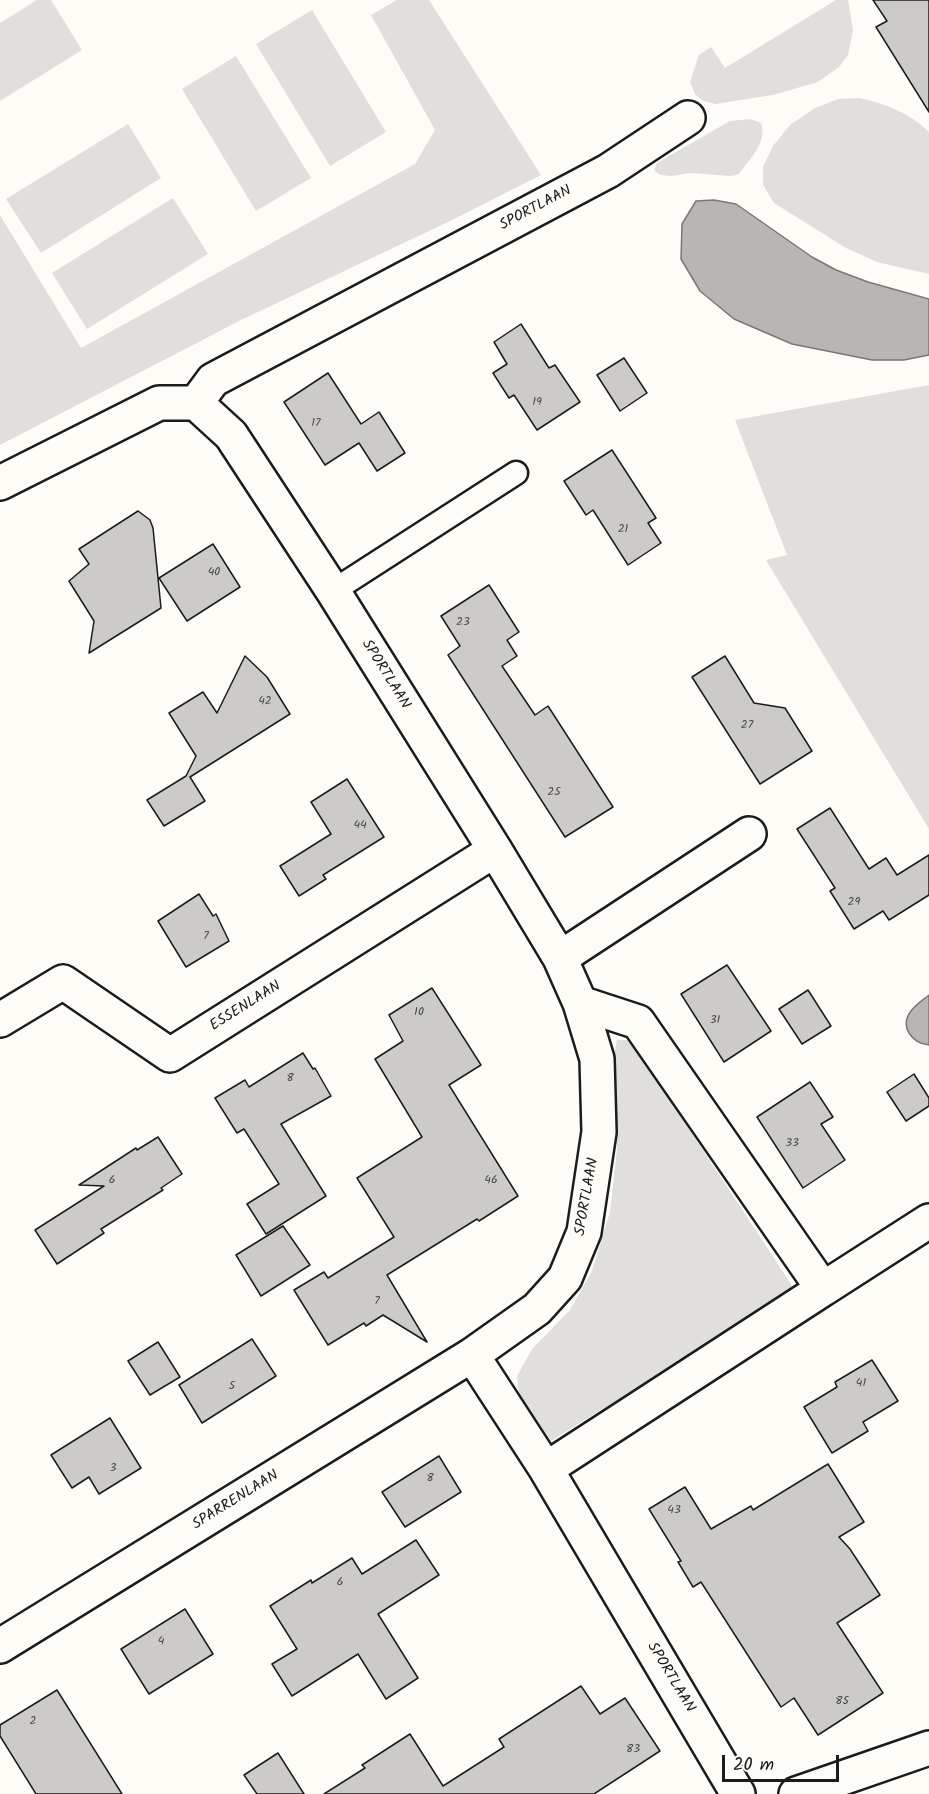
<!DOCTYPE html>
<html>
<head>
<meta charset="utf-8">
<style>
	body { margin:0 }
	#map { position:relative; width:929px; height:1794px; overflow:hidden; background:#fdfcf7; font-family:Kalam,sans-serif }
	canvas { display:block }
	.scale { position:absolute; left:722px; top:1755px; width:117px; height:27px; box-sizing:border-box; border:3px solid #1c1c1c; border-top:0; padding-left:8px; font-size:18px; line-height:21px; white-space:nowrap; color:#1c1c1c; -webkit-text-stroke:4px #fdfcf7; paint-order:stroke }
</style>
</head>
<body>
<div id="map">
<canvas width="929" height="1794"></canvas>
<div class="scale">20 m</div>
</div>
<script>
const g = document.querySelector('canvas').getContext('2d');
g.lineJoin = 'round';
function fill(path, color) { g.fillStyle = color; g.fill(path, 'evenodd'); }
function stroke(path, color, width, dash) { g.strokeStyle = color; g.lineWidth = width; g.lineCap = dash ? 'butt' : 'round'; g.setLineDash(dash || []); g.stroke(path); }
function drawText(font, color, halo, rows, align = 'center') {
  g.font = font + ' Kalam,sans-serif'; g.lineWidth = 6; g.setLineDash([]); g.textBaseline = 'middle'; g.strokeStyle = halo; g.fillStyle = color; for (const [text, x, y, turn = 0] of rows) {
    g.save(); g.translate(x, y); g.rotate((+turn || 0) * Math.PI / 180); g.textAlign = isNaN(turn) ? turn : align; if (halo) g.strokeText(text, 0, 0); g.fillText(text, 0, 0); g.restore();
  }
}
const green = new Path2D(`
	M37,0h14l31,50 -82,51v-78z
	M397,0h32l112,175 -91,46 -211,100 -239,124v-230l81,133 334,-184 20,-34 -64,-115z
	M836,0h12l5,30 -5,25 -9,12 -21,15 -45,13 -58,9 -12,-3 -8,-7 -5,-12 9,-27 12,-8 14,21z
	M312,10l74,122 -56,34 -74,-122z
	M236,56l75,122 -55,33 -74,-122z
	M860,98c26,6 50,15 69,34v142l-52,-12 -31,-14 -72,-45 -11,-18v-18l10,-21 17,-21 25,-17 23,-9z
	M750,119l11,4c7,19 -12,37 -22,51l-8,2 -41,-3 -19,3 -11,-1 -6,-5 3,-7 73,-42z
	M128,124l33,54 -120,75 -35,-54z
	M173,198l35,56 -121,75 -35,-56z
	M929,385v444l-163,-269 21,-5 -52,-135z
	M617,1040h10l35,48 129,196 2,7 -242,150 -32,-47 -2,-18 15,-27 38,-39 22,-39 18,-59 7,-62 -4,-89z`);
const water = new Path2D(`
	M714,200l22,4 76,53 24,13 32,12 61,17v56l-25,5h-32l-80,-16 -58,-25 -34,-28 -19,-32 1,-35 14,-23z
	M929,995v50c-17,-2 -30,-18 -18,-34 4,-6 12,-11 18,-16z`);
const building = new Path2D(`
	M873,0h56v112l-53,-85 11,-6z
	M521,324l28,44 6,-3 25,37 -43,28 -23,-35 -5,3 -16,-25 14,-9 -13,-22z
	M624,358l23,35 -27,18 -23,-36z
	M328,373l33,51 18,-12 26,41 -28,18 -18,-28 -34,22 -41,-63z
	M612,450l44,68 -8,5 13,20 -33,22 -35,-55 -7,5 -22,-34z
	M138,511l12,9 3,8 8,80 -72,45 5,-32 -25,-40 20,-17 -10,-15z
	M213,544l27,43 -53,34 -28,-43z
	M489,585l30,47 -12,8 10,16 -15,10 33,49 13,-9 65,101 -48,30 -117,-182 12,-9 -19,-30z
	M245,656l22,21 23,37 -100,63 15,24 -41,25 -17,-26 39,-24 10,-20 -27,-43 34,-21 14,21z
	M725,656l29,47 31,5 27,43 -52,33 -68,-107z
	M347,779l37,58 -61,38 3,4 -27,17 -19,-30 51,-32 -20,-32z
	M830,808l39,61 17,-11 11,17 32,-20v40l-40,25 -6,-9 -29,18 -24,-38 5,-3 -38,-59z
	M199,894l14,22 3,-2 13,27 -43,26 -28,-46z
	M727,965l44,66 -47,31 -43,-68z
	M432,988l49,77 -32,20 69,111 -39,25 -2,-2 -90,56 40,67 -44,-27 -17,11 -2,-3 -36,22 -34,-55 30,-18 4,6 66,-41 -37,-59 65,-41 -47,-78 28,-18 -14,-26z
	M808,990l23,36 -29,18 -23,-35z
	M303,1053l10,16 2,-1 16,28 -50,28 45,72 -60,38 -19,-30 32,-20 -35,-55 -7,4 -22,-35 30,-18 4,7z
	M914,1074l15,24v8l-23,15 -19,-29z
	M810,1082l23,35 -12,7 24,36 -42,28 -46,-71z
	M158,1137l24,37 -21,14 2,2 -62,39 3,4 -47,31 -22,-34 69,-44 -25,-1 57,-37 1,2z
	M283,1226l27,39 -49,31 -25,-41z
	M252,1339l24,37 -74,47 -23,-38z
	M158,1342l22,35 -30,18 -22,-34z
	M872,1360l26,41 -35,21 5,9 -36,22 -28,-46 33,-20 -2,-5z
	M110,1418l31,50 -42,26 -10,-17 -17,11 -21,-33z
	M439,1456l22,36 -56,35 -23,-35z
	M828,1464l36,58 -25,15 11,12 30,46 -43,28 46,70 -65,42 -24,-37 -13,9 -80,-125 -8,5 -15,-25 3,-1 -32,-52 36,-22 26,42 40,-23 2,4z
	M416,1540l23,35 -61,39 40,64 -32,21 -28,-45 -66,42 -20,-32 25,-15 -27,-43 41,-26 1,3 40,-25 10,16z
	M185,1609l28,45 -64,40 -28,-45z
	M581,1686l19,28 25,-16 35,53 -66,43h-270l41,-26 -3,-3 48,-31 33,52 61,-39 -5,-8z
	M57,1690l65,104h-86l-36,-58v-11z
	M278,1753l26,41h-47l-13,-19z`);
const service = new Path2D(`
	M333,591l183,-118`);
const minor = new Path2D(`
	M196,403l17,-23 395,-209 80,-53
	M0,483l159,-80h37l35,32 102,156 162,259 65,108 20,45 17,56 2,73 -15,100 -19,46 -28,31 -65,46 74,114 192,325
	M560,958l189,-124
	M0,1020l63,-38 107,73 325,-205
	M823,1289l106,-68
	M546,1469l277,-180 -185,-267 -58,-19
	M0,1646l472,-291
	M796,1794l133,-46`);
const numberNames = [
	["19",537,403],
	["17",316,424],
	["21",623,530],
	["40",214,573],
	["23",463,623],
	["42",265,702],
	["27",747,726],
	["25",554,793],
	["44",360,826],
	["29",854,903],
	["7",206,937],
	["10",419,1013],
	["31",715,1021],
	["8",290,1079],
	["33",792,1144],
	["6",112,1181],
	["46",491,1181],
	["7",377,1302],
	["41",861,1384],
	["5",232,1387],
	["3",113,1469],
	["8",430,1479],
	["43",674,1511],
	["6",340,1583],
	["4",161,1642],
	["85",842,1702],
	["2",33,1722],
	["83",633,1750]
];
const streetNames = [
	["SPORTLAAN",536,209,-28],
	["SPORTLAAN",385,675,58],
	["ESSENLAAN",246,1007,-32],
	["SPORTLAAN",588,1197,-80],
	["SPARRENLAAN",236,1501,-32],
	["SPORTLAAN",670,1678,59]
];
fill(green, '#e0dfdb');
fill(water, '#b7b6b2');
stroke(water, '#797876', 1.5);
fill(building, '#cccbc8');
stroke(building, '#1c1c1c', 1.5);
stroke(service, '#1c1c1c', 27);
stroke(minor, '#1c1c1c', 38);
stroke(service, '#fdfcf7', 22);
stroke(minor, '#fdfcf7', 33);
drawText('12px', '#484847', null, numberNames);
drawText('15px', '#1c1c1c', '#fdfcf7', streetNames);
</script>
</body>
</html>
